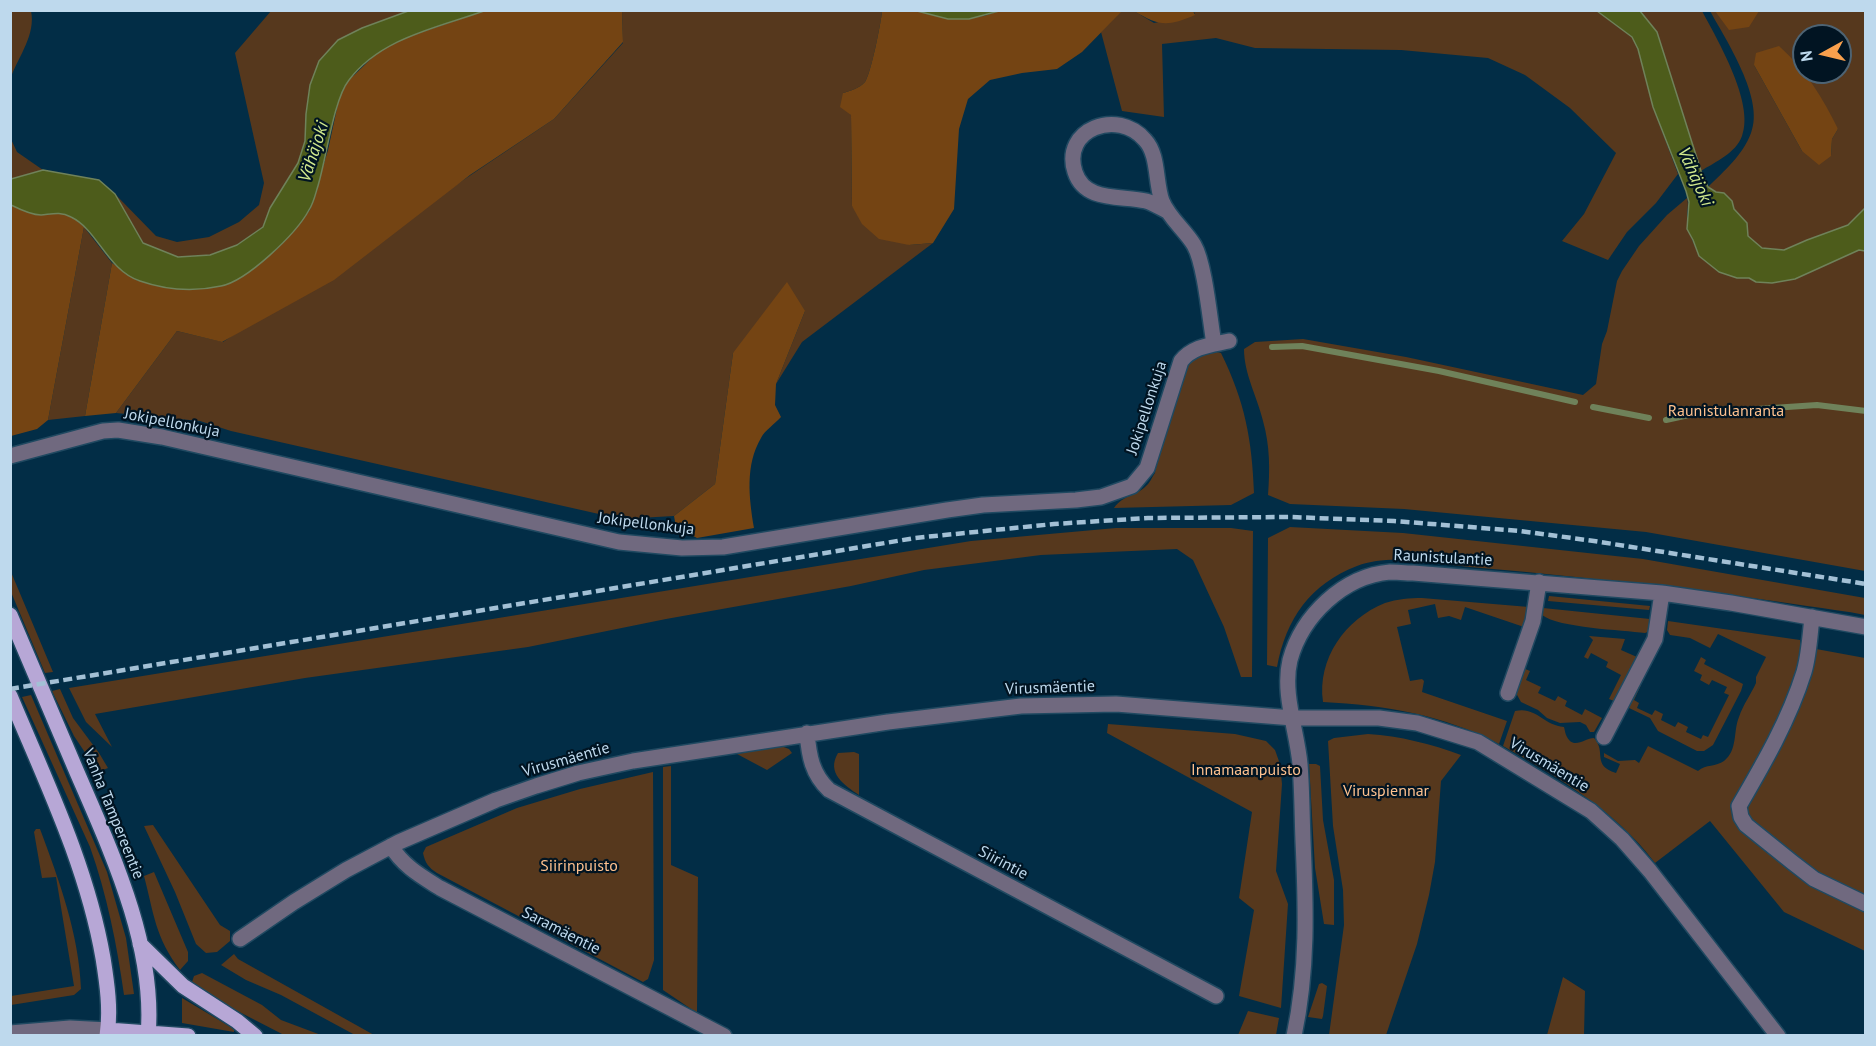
<!DOCTYPE html>
<html>
<head>
<meta charset="utf-8">
<style>
	body { margin:0 }
	#map { position:relative; width:1876px; height:1046px; overflow:hidden; background:#022d46; font-family:"PT Sans",sans-serif }
	canvas { display:block }
	.frame { position:absolute; inset:0; border:12px solid #bed9ed; pointer-events:none }
	.north { position:absolute; left:1792px; top:24px; width:60px; height:60px; box-sizing:border-box; background:#011422; border:2px solid #4d6373; border-radius:50%; rotate:262deg; font-size:16px; font-weight:700; line-height:24px; text-align:center; color:#bed9ed }
	.north::after { content:''; display:block; margin:auto; width:21px; height:27px; background:#f9a04d; clip-path:polygon(50% 0,100% 100%,50% 72%,0 100%) }
</style>
</head>
<body>
<div id="map">
<canvas width="1876" height="1046"></canvas>
<div class="frame"></div>
<div class="north">N</div>
</div>
<script>
const g = document.querySelector('canvas').getContext('2d');
g.lineJoin = 'round';
function fill(path, color) { g.fillStyle = color; g.fill(path, 'evenodd'); }
function stroke(path, color, width, dash) { g.strokeStyle = color; g.lineWidth = width; g.lineCap = dash ? 'butt' : 'round'; g.setLineDash(dash || []); g.stroke(path); }
function drawText(font, color, halo, rows, align = 'center') {
  g.font = font + ' "PT Sans",sans-serif'; g.lineWidth = 4.5; g.setLineDash([]); g.textBaseline = 'middle'; g.strokeStyle = halo; g.fillStyle = color; for (const [text, x, y, turn = 0] of rows) {
    g.save(); g.translate(x, y); g.rotate((+turn || 0) * Math.PI / 180); g.textAlign = isNaN(turn) ? turn : align; if (halo) g.strokeText(text, 0, 0); g.fillText(text, 0, 0); g.restore();
  }
}
const green = new Path2D(`
	M11,10l20,1c5,23 -12,45 -20,66z
	M1122,10l12,1 20,12 41,-9 -2,-4 404,1 35,26 6,12 15,58 25,67 -22,29 -29,29 -19,28 -46,-19 22,-27 32,-61 -46,-45 -45,-33 -37,-17 -87,-8 -146,-2 -39,-10 -54,6 2,73 -42,-6 -21,-79z
	M271,11h140l-49,17 -24,12 -28,45 -4,29 -1,27 -7,22 -28,45 -7,19 -26,18 -27,10 -32,2 -19,-7 -16,-7 -28,-49 41,42 21,6 32,-5 30,-15 20,-17 5,-22 -29,-130z
	M622,11h260c-1,12 -11,62 -17,71 -5,6 -15,9 -22,11l8,22 1,91 57,39 24,-2 -131,99 -26,42 29,-73 -72,42 -18,131 -41,32 -53,3 -390,-88 -31,-10 -84,-8 61,-82 46,11 331,-223 69,-76z
	M1640,11h62c15,28 53,92 40,125 -6,17 -27,26 -41,35l-44,-139z
	M1710,11h5v1h44v-1h106v212l-17,2 -41,15 -23,10 -22,-2 -15,-12v-13l-39,-36c16,-16 35,-32 43,-54 14,-34 -25,-93 -41,-122zM1804,36h36v36h-36zM1754,65l84,64 -6,10 -1,17 -29,-5z
	M10,137l7,15 26,18 -32,9z
	M1687,198c2,7 0,12 0,20 0,13 7,25 12,38l38,22h12l7,4 103,-32 6,1v320l-219,-39 -242,-23 -114,-5 -22,-9c2,-26 2,-49 -5,-74 -6,-25 -19,-47 -19,-72l11,-7 48,-3 103,18 177,38 13,-11 6,-40 5,-13 10,-50 5,-10 17,-25 28,-31z
	M84,227l28,36 -27,153 -37,4z
	M1213,351l8,2c24,49 31,86 33,140l-23,12 -117,3c10,-14 21,-11 32,-22 4,-3 6,-9 9,-13 5,-20 22,-97 33,-109 7,-8 15,-10 25,-13z
	M1290,527l113,6 240,26 222,39v17c-19,-4 -38,-6 -58,-9 -40,-6 -80,-12 -121,-17 -72,-8 -144,-16 -216,-22 -36,-3 -78,-14 -113,-1 -47,18 -71,53 -80,101l-10,-2 1,-127z
	M1116,528h115l22,3 -1,146h-11l-17,-50 -31,-67 -16,-11 -136,6 -117,15 -73,16 -185,33 -138,28 -223,31 -210,36 17,33 -26,-25 -17,-34 902,-147z
	M11,572l42,100 -8,1 -34,-81z
	M1549,596l101,10 -1,4 -101,-9z
	M1422,598l107,9 -5,20 -59,-20 -4,13 -12,-4 -11,2 -3,-14 -27,6 3,14 -14,3 13,54 12,-2 2,2 -2,11 85,29 -8,23c-55,-29 -114,-39 -176,-42 -6,-43 22,-83 62,-99 12,-4 25,-5 37,-5z
	M1543,608l107,11v12l-5,2c-23,-3 -86,-5 -103,-18z
	M1668,621l132,19v6l65,12v293l-81,-39 -74,-91 -55,42c-39,-52 -96,-85 -152,-117l12,-35c21,-5 28,14 49,16 1,3 1,7 3,10 7,13 18,1 27,1 13,14 -3,27 22,35l4,-9 -16,-7v-4l14,8 17,-1 4,3 9,-17 50,25c8,-7 18,-4 26,-10 14,-11 9,-30 15,-44 4,-12 12,-23 17,-34v-6l10,-20 -48,-23 -8,14 -20,-10 -20,-3 -3,-5z
	M1589,636l36,3 -4,11 16,7 -23,44 -5,-2 12,-24 -15,-8 2,-5 -17,-9 -3,6 -4,-2 9,-17z
	M1701,657l5,3 -2,4 39,20 -2,7 -28,54 -9,6h-7l-39,-20 -8,-13 -21,-10 -1,-7 9,-18 4,2 -7,15 5,3 -2,5 15,7 3,-5 8,4 -2,6 14,7 3,-5 10,5 -2,5 15,7 2,-4 5,2 21,-42 -5,-2 3,-6 -15,-7 -3,5 -9,-5 2,-5 -8,-4z
	M1523,668l7,3 -4,9 15,7 -3,6 17,8 3,-5 9,5 -2,5 17,9 3,-6 17,9 -8,14h-4l-4,-7 -6,-3 -20,1 -13,-5 -9,-8 -17,-8 -5,-9z
	M60,689l13,29 26,35 9,15 -10,4 -24,-36 -22,-45z
	M31,695l76,177 19,66 8,56 -10,1c-7,-50 -17,-100 -34,-148l-68,-150z
	M1108,724l127,10 31,7 9,9 5,14 2,20 -6,87 12,33 -7,104 -42,-12 15,-86 -15,-12 13,-86 -145,-79z
	M1368,734c32,2 63,10 93,21l-20,26 -6,81 -6,33 -12,49 -31,91h-57l15,-110 -1,-35 -10,-64 -5,-85 6,-3z
	M781,746l8,3 3,4 -25,17 -30,-16z
	M854,752l5,2v41c-15,-10 -33,-22 -21,-42z
	M1309,764h7l4,2 3,54 11,60v45l-10,-1 -9,-56z
	M671,766v99l27,12 -1,136 -34,-23v-223z
	M653,772l1,188 -6,19 -5,3 -206,-109c-8,-5 -12,-10 -14,-20l3,-6 91,-39 63,-19z
	M153,825l67,100 10,6v10l-13,11 -11,1 -10,-9 -21,-52 -31,-66z
	M36,829h4c19,51 39,105 41,160l-7,6 -63,10v-9l63,-10 -18,-109 -14,1 -8,-46z
	M154,872l34,80v9l-8,9c-25,-33 -26,-56 -36,-94z
	M234,954l4,5 136,76h-19l-74,-40 -35,-15 -25,-15z
	M202,973l60,32 19,15 40,15h-37l-64,-33 -28,-20 2,-6z
	M1563,977l22,14 -1,44h-37z
	M1322,983l5,3 -4,30 -1,3 -14,-2 11,-33z
	M182,998l52,31v3l-52,-9z
	M1248,1011l31,7 -3,17h-38z`);
const forest = new Path2D(`
	M484,11h138l1,31 -69,77 -84,56 -136,105 -112,62 -45,-11 -61,82 -31,3 27,-153 26,18 115,-12 25,-21 32,-38 18,-60 11,-51 8,-17 30,-29 19,-12z
	M882,11l44,1 22,7 36,-3 15,-5h123l-40,41 -25,17 -35,4 -32,7 -22,19 -9,30 -5,80 -21,34 -24,2 -30,-6 -17,-15 -10,-18 -1,-91 -11,-8 3,-14c7,-2 17,-5 22,-11 6,-9 16,-59 17,-71z
	M1134,11h59l2,4c-28,12 -36,11 -61,-4z
	M1715,11v-1l44,1 -10,16 -20,3z
	M1779,46c26,23 44,52 59,83l-6,10 -1,17 -12,9 -17,-14 -48,-86 2,-12z
	M10,205l29,10 20,-3 14,5 11,10 -36,193 -11,9 -26,7z
	M787,282l18,29 -29,73 -1,21 6,12c-6,7 -16,13 -20,21 -16,27 -12,60 -7,90l-57,10 -21,-11 -2,-11 41,-32 18,-131z`);
const water = new Path2D(`
	M411,10l73,1c-48,17 -103,27 -135,69 -16,20 -23,82 -32,109 -2,7 -4,15 -8,21 -13,24 -62,71 -88,76 -27,6 -55,4 -81,-5 -33,-11 -42,-51 -69,-64 -11,-6 -19,-3 -30,-2 -10,0 -22,-6 -30,-10v-26l32,-9 56,10 16,14 28,49 35,14 32,-2 27,-10 26,-18 7,-19 28,-45 7,-22 1,-27 4,-29 9,-24 19,-21 24,-12z
	M917,11h82l-30,8h-21z
	M1597,11h43l17,21 44,139 7,16 8,5 8,1 8,8 2,8 13,14 1,13 14,12 22,2 23,-10 41,-15 17,-17v43l-6,-1 -64,29 -23,4 -16,-1 -7,-4h-12l-18,-6 -20,-16 -6,-16 -6,-11 2,-27 -3,-11 -33,-84 -15,-58 -6,-12z`);
const stream = new Path2D(`
	M1272,347l30,-1 137,25 136,31
	M1593,407l56,11
	M1666,420l32,-7 119,-8 49,6`);
const minor = new Path2D(`
	M1167,211c-6,-3 -14,-8 -21,-10 -24,-6 -61,2 -71,-29 -14,-43 43,-64 70,-32 14,15 10,42 17,61 7,17 23,29 32,44 11,19 16,76 20,99
	M10,456l93,-25 15,-1 44,7 457,105 63,6 41,-1 224,-37 36,-5 93,-5 25,-3 31,-11 15,-18 34,-107c12,-15 30,-16 48,-20
	M1812,617c-2,18 -3,38 -8,55 -15,48 -40,91 -65,134l2,11 5,8 46,37 22,17 52,25
	M1508,693l25,-72 6,-39
	M807,733c2,23 5,41 22,57l387,206
	M1604,737l51,-98 7,-46
	M391,846c12,20 30,30 49,42l284,148
	M240,939l54,-37 52,-32 53,-28 97,-42 40,-14 42,-13 55,-12 255,-39 133,-16 95,-2 177,14h86l38,5 61,19 113,69 31,28 28,32 128,165
	M10,1033l60,-5 38,2
	M1294,1036c14,-66 12,-129 9,-195 -1,-26 -1,-52 -3,-77 -3,-33 -18,-71 -10,-104 12,-44 53,-84 100,-88 7,0 15,1 23,1l249,20 69,10 135,24`);
const major = new Path2D(`
	M10,615c22,52 44,104 66,155 35,81 80,176 72,266
	M10,696c36,86 77,170 93,262 4,25 8,52 4,78
	M140,944l43,42 54,35 18,15
	M108,1030l80,6`);
const rail = new Path2D(`
	M10,689l905,-151 139,-14 94,-6 142,-1 104,4 126,10 74,10 272,43`);
const streetNames = [
	["Jokipellonkuja",1147,408,-72],
	["Jokipellonkuja",172,423,11],
	["Jokipellonkuja",646,524,7],
	["Raunistulantie",1443,558,3],
	["Virusmäentie",1050,688,-2],
	["Virusmäentie",566,760,-16],
	["Virusmäentie",1549,765,31],
	["Vanha Tampereentie",113,814,68],
	["Siirintie",1003,863,28],
	["Saramäentie",561,931,27]
];
const parkNames = [
	["Raunistulanranta",1726,411],
	["Innamaanpuisto",1246,770],
	["Viruspiennar",1386,791],
	["Siirinpuisto",579,866]
];
const waterNames = [
	["Vähäjoki",314,152,-72],
	["Vähäjoki",1695,177,66]
];
fill(green, '#56381d');
fill(forest, '#744413');
fill(water, '#4d5c1b');
stroke(water, '#6f825a', 1.5);
stroke(stream, '#6f825a', 6);
stroke(minor, '#204961', 18);
stroke(major, '#204961', 18);
stroke(minor, '#70697f', 15);
stroke(major, '#b7a7d6', 15);
stroke(rail, '#a3c0d5', 4.5, [9, 4.5]);
drawText('16px', '#bed9ed', '#011422', streetNames);
drawText('16px', '#ffc28f', '#011422', parkNames);
drawText('italic 18px', '#d1e98d', '#011422', waterNames);
</script>
</body>
</html>
